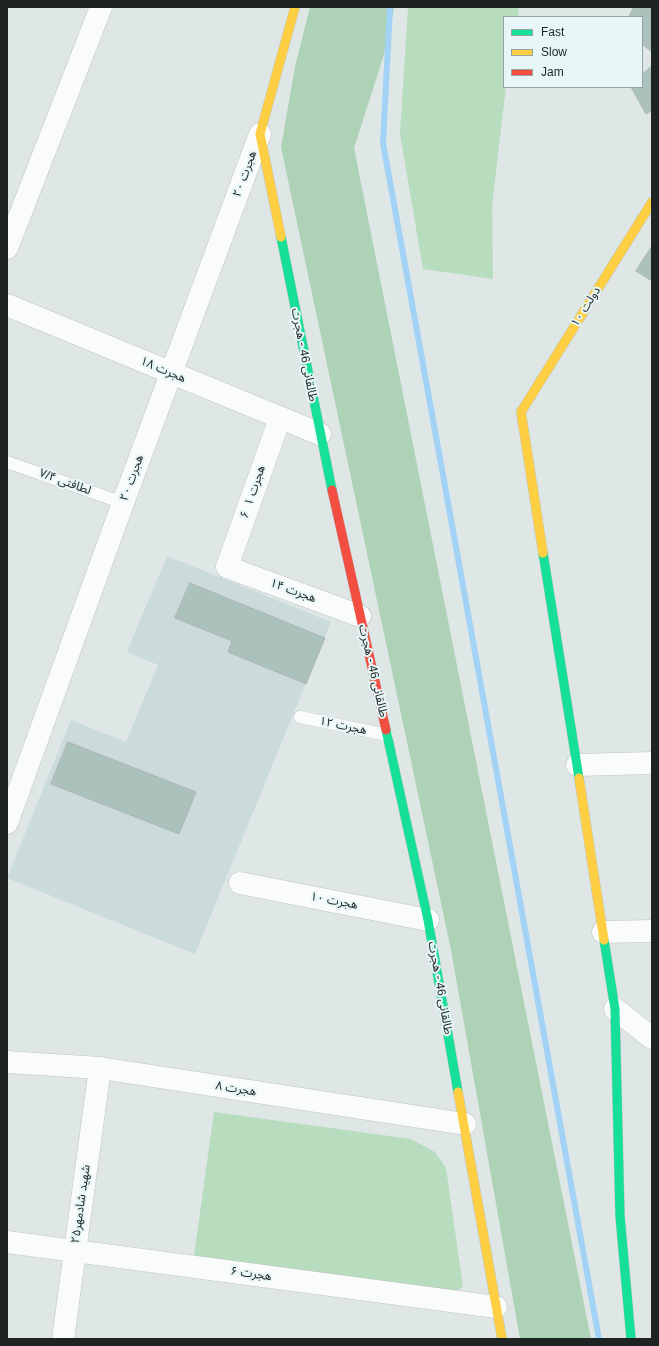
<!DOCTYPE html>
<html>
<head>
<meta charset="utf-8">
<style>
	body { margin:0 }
	#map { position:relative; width:659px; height:1346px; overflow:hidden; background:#dee6e6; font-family:Helvetica,sans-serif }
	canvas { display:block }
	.frame { position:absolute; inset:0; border:8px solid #1e2424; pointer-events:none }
	.legend { position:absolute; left:503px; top:16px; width:140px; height:72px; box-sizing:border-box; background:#e7f6f6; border:1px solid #97a2a2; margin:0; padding:5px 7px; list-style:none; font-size:12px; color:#1e2424 }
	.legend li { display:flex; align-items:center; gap:8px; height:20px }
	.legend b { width:20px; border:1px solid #97a2a2 }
</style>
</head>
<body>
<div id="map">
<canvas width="659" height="1346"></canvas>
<div class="frame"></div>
<ul class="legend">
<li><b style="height:5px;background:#16e098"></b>Fast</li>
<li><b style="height:5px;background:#ffcf43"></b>Slow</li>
<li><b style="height:5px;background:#f24e42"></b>Jam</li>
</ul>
</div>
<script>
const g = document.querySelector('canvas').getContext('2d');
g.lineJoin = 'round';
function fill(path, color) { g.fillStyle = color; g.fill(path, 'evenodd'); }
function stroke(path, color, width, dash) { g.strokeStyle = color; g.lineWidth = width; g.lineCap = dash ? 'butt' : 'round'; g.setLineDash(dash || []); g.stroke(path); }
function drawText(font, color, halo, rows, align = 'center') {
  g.font = font + ' Helvetica,"Noto Sans Arabic",sans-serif'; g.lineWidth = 4; g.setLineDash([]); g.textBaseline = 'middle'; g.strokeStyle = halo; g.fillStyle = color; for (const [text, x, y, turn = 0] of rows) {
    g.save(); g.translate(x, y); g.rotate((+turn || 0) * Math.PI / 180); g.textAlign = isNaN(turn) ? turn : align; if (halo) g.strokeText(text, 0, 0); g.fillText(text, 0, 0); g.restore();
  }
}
const built = new Path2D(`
	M167,556l164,66 -136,332 -188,-76 64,-158 55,22 32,-77 -31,-13z`);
const green = new Path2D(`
	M408,7h111l-1,10h-14v70h2l-14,118 1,74 -70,-10 -23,-135z
	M214,1112l197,27 24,13 11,16 17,119 -6,4 -263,-35z`);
const forest = new Path2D(`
	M310,7h84l-5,32 -35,109 237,1191h-71l-69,-389 -170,-803 14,-80z`);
const stream = new Path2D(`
	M390,7l-7,136 216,1196`);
const building = new Path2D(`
	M634,7h18v45l-10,-8v-27h-13z
	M652,66v44l-6,4 -15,-27h11v-12z
	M652,246v35l-16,-10z
	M190,583l135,55 -19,46 -78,-32 4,-11 -57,-23z
	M68,742l128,50 -17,42 -128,-50z`);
const lane = new Path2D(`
	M7,462l116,41
	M300,717l87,18`);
const street = new Path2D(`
	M7,248l94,-241
	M7,305l313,129
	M280,418l-53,149 133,49
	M577,765l75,-2
	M7,823l116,-320 137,-369
	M240,883l188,37
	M603,932l49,-1
	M615,1009l37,29
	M7,1062l93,6 365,56
	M7,1242l489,65
	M63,1339l37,-271`);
const fast = new Path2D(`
	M281,237l51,253
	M543,553l36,225
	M386,730l42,190 30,172
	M604,940l11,69 5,207 11,123`);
const slow = new Path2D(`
	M281,237l-21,-103 35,-127
	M543,553l-22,-141 131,-210
	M579,778l25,162
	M458,1092l44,247`);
const jam = new Path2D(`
	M332,490l54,240`);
const streetNames = [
	["هجرت ۲۰",245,174,-70],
	["دولت ۱۰",586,307,-58],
	["طالقانی 46 - هجرت",304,355,79],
	["هجرت ۱۸",163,370,23],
	["هجرت ۲۰",132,478,-70],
	["لطافتی ۷/۴",65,482,20],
	["هجرت ۱ ‍ ۶",253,492,-71],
	["هجرت ۱۴",293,591,20],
	["طالقانی 46 - هجرت",373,671,77],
	["هجرت ۱۲",343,726,12],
	["هجرت ۱۰",334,901,11],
	["طالقانی 46 - هجرت",440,988,80],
	["هجرت ۸",236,1089,9],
	["شهید شادمهر۲۵",81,1204,-82],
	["هجرت ۶",251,1274,8]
];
fill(built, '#cbdbdb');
fill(green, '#b7dcbe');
fill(forest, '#add2b5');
stroke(stream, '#a2d3f6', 6);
fill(building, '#abc1bb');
stroke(building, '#afb5b4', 1);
stroke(lane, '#bec4c4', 13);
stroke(street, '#bec4c4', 23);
stroke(fast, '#bec4c4', 10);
stroke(slow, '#bec4c4', 10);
stroke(jam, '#bec4c4', 10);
stroke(lane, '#fafbfb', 12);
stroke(street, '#fafbfb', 22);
stroke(fast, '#16e098', 9);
stroke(slow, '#ffcf43', 9);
stroke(jam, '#f24e42', 9);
drawText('12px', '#1e2424', '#e7f6f6', streetNames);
</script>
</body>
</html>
